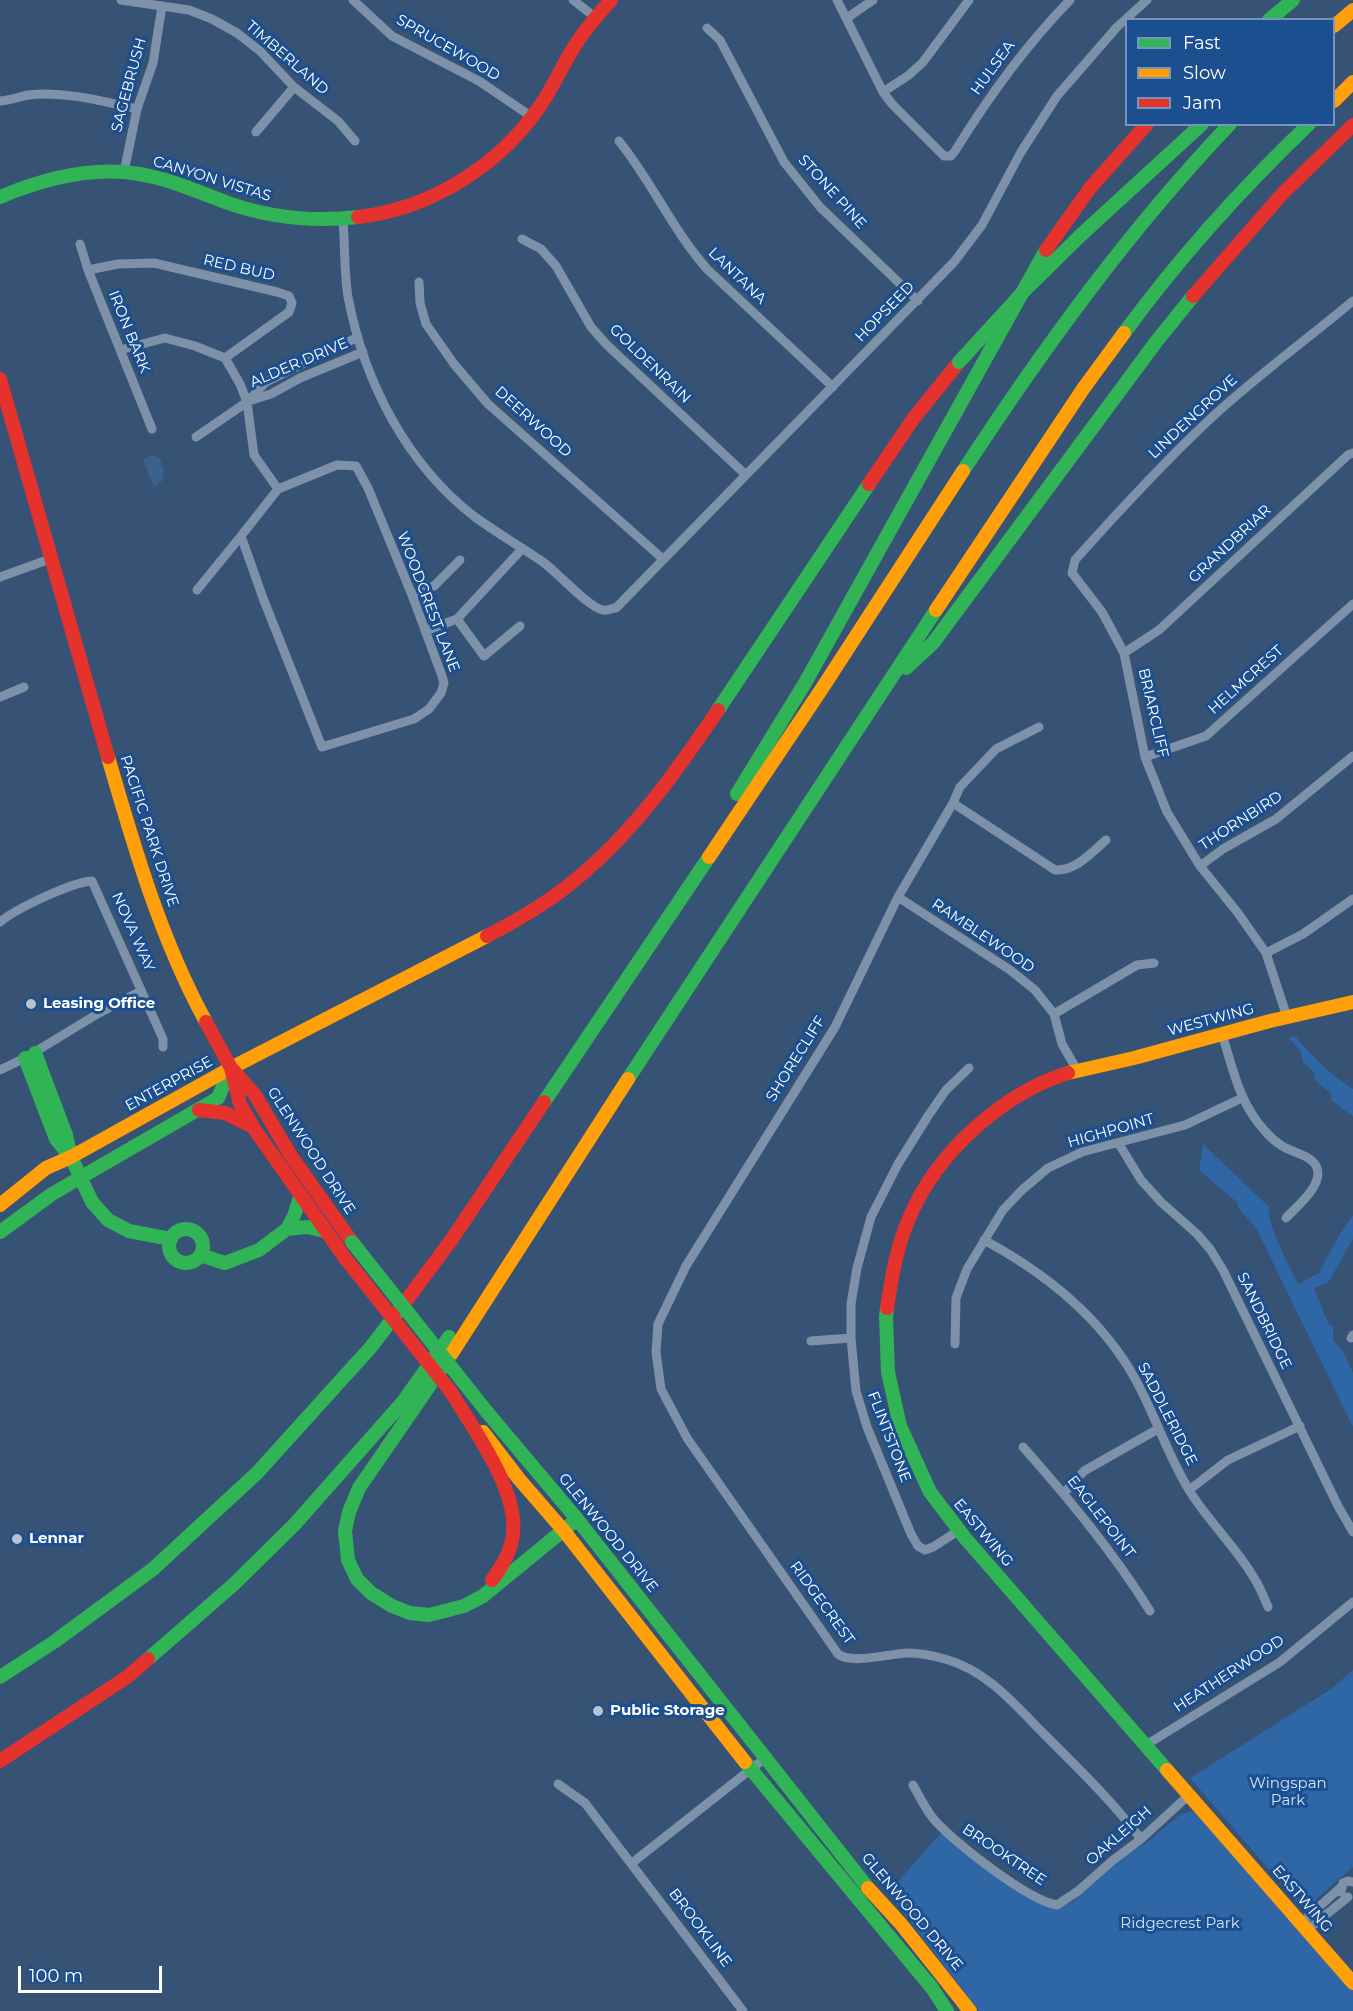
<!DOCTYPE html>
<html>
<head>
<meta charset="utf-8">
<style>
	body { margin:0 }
	#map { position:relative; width:1353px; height:2011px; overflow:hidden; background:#365274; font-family:Montserrat,sans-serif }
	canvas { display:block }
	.legend { position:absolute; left:1125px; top:18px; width:210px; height:108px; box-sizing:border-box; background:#1b4f8f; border:2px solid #7695bc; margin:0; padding:8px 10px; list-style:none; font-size:18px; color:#fff }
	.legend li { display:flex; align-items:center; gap:12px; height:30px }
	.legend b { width:30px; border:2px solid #7695bc }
	.scale { position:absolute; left:18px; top:1966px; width:144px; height:27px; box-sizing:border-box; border:3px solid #fff; border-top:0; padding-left:8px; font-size:18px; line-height:21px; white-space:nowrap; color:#fff; -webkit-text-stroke:4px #1b4f8f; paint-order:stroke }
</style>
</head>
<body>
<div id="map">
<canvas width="1353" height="2011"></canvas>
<ul class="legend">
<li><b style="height:8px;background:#30b455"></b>Fast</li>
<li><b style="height:8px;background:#ff9f0a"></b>Slow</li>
<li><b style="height:8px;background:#e5322d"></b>Jam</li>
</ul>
<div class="scale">100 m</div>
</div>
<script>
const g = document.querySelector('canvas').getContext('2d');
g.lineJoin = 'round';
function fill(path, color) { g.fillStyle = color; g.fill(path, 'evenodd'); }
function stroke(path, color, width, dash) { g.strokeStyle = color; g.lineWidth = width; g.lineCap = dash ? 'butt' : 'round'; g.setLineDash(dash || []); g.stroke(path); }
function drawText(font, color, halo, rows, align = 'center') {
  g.font = font + ' Montserrat,sans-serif'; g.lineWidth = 6; g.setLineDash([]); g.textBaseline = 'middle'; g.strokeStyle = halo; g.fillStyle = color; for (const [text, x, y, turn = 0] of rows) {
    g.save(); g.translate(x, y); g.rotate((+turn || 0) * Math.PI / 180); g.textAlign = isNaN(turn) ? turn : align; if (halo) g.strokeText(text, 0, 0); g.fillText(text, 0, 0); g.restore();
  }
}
const green = new Path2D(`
	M1295,1036c18,21 35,39 58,53v27l-21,-15 -1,-7 -16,-14 -2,-9 -10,-9 -2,-10 -12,-14z
	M1203,1144l66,63c-3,16 21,60 29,77l21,-11 20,-38 14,-20v24l-25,44 -14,5 15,37h4v15l10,11 10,22v54l-97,-199 -18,-20v-5l-39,-33z
	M1353,1670v197l-49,43 -114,-132 141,-89z
	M1198,1809l155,177v25h-374l-91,-118 57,-65 59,46 50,30 10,1 10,-4 9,-12 39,-33 21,-11 38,-31z`);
const water = new Path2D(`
	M154,455l7,5v4l3,6 -2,11 -8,7 -11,-29z`);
const street = new Path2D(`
	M121,0l68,10 23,9 25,14 23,18 34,36 44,34 17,20
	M353,0l39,36 87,45 53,36
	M573,0l22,17
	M837,0l46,92 9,12 52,52h7l4,-5c34,-55 70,-105 115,-151
	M847,18l26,-18
	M707,28l13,12 64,122 36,45 98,94
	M883,92l26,-17 14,-13 46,-62
	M0,101c10,-1 19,-4 28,-6 37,-4 74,6 109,14
	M256,132l38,-45
	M619,141c33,41 54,90 89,129l125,117
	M124,172l13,-63 16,-46 9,-57
	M343,220c2,25 1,52 5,77 16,84 58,167 127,220 22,16 46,30 68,45 15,11 45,45 60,48 4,1 9,-2 13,-2l338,-346 28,-37 39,-73 36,-56 60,-69 30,-27
	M522,239l19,10 15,17 35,61 15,17 140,131
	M80,244l8,26 64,159
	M88,270l30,-6 36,-1 123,29 12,4 3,7 -3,9 -64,46
	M419,282l1,21 6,21 28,40 34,40 175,155
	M120,350l45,-12 30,8 30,12 15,26 7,18 7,53 24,34 59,-24 19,1 12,22 44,107 30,81 2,7 -3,10 -12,16 -15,10 -92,28 -59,-149 -22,-62 37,-47
	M249,401l22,-7 29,-16 63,-26
	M196,437l51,-35 19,-20 92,-45
	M0,577l50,-18
	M197,590l44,-54
	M412,595l22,-9 26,-26
	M457,619l27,37 36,-30
	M425,631l32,-12 65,-70
	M1124,653l35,-23 189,-175 5,-2
	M0,697l24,-10
	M1039,727l-43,22 -36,38 -7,16 -55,94 -63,130 -149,239 -28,58 -2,28 5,37 26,49 151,216c13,11 54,-1 71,-1 12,0 25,3 36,6 43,12 70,46 100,76 34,34 67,66 96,104
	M1145,757l61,-21 147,-132
	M953,803l102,67c21,1 36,-17 51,-30
	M1200,866l23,-17 53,-30 77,-63
	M898,897l112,73 25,20 19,24 8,30 15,26
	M0,922c17,-14 70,-39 92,-41l71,158v8
	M1266,953l37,-19 50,-35
	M1054,1014l83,-49 17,-2
	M1287,1017l-21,-64 -28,-40 -38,-47 -33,-54 -22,-55 -21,-104 -22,-41 -30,-39 3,-13c43,-48 86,-95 133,-139 46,-43 97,-80 145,-120
	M1222,1034c11,35 17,69 43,97 5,6 11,11 17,15 11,7 30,9 35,22 6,18 -20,38 -31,50
	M0,1070l25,-12 74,-45 42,-22
	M1119,1144l22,36 20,22 36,32 13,15 13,21 115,236 15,26
	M984,1240c65,35 125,84 158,152 16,32 28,67 47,98 19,31 47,57 65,88 6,9 10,19 14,29
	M1351,1338l2,-3
	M811,1341l40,-3
	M955,1344l1,-46 11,-29 36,-59 19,-20 26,-22 34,-16 103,-27 57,-27
	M1023,1447c46,52 90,105 127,164
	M1189,1490l39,-30 72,-34
	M1064,1493l20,-22 74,-42
	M958,1531l-25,16 -8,3 -7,-4 -7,-12 -44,-107 -11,-36 -5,-53v-34l6,-36 14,-51 27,-53 30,-48 18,-26 23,-22
	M1146,1745l134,-83 73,-60
	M558,1784l27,19 158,208
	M913,1785c6,11 12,23 19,32 18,23 97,84 125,88l21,-14 34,-30 29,-22 49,-45
	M632,1863l133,-105
	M1341,1892l2,-9 5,-2 5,1
	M1301,1923l39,-35
	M1307,1930l41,-33`);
const fast = new Path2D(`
	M1269,20l24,-20
	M0,197c43,-18 92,-31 139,-23 32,5 61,19 92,30 41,14 83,18 127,13
	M1082,234l120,-110
	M1124,333c55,-75 117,-144 185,-209
	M963,471c80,-122 166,-241 267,-347
	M906,668l27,-25 223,-301 37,-46
	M718,710l151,-226
	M737,794l68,-111 241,-433
	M35,1053l31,82 5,22 21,45 16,18 21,11 42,8
	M25,1058l31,81 14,17
	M628,1079l308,-469
	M544,1102l165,-245
	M287,1229l20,-2 17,4
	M169 1246a17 17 0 1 1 34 0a17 17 0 1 1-34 0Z
	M0,1232l52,-38 166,-96 13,-30
	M200,1255l25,8 34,-13 28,-21 7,-13 6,-19
	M887,1308l-1,9 2,55 12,54 30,66 35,46 202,232
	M452,1353l-93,135 -10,24 -4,19 3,29 9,19 14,14 21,13 18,7 19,2 35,-9 19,-10 94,-77
	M487,1412l90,107 291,369
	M148,1659l85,-74 61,-60 108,-122 47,-66
	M0,1677l54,-35 99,-73 104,-96 114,-126 29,-38
	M745,1762l187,226 15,23`);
const slow = new Path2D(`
	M1334,26l19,-16
	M1334,101l19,-19
	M936,610l147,-221 41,-56
	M108,757c26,90 53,183 98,265
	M709,857l112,-167 142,-219
	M231,1068l256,-132
	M1068,1073l66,-15 136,-37 83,-19
	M0,1205l46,-37 25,-11 160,-89
	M452,1353l176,-274
	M483,1432l36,47 45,52 181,231
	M1167,1770l186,213
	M868,1888l33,36 69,87`);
const jam = new Path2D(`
	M358,217c72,-8 141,-51 182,-111 13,-19 22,-40 34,-59 10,-17 24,-32 37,-47
	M1046,250l44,-62 57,-64
	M1193,296l90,-103 70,-68
	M0,379l108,378
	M869,484l44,-65 46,-57
	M487,936c33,-17 65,-36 93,-60 56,-47 98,-107 138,-166
	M206,1022l25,46 9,36 15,26 90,128
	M233,1070l22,25 36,61 61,86
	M199,1110l26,3 24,12
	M887,1308c5,-33 10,-64 24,-94 27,-62 92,-121 157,-141
	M400,1309l52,-70 92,-137
	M451,1392c23,38 67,97 62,142 -2,18 -11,32 -21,46
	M0,1761l127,-84 21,-18`);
const fastBridge = new Path2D(`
	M959,362l66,-72 57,-56
	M352,1242l135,170`);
const jamBridge = new Path2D(`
	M345,1258l106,134`);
const markers = [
	[31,1004,6,"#b9c2ce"],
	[17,1539,6,"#b9c2ce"],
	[598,1711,6,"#b9c2ce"]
];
const streetNames = [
	["SPRUCEWOOD",448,48,30],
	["TIMBERLAND",287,58,41],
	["HULSEA",993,68,-54],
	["SAGEBRUSH",129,85,-75],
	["CANYON VISTAS",212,179,17],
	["STONE PINE",832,192,48],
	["RED BUD",239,268,13],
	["LANTANA",737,276,44],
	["HOPSEED",885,312,-46],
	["IRON BARK",129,332,68],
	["ALDER DRIVE",299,363,-23],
	["GOLDENRAIN",650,364,44],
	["LINDENGROVE",1193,417,-43],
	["DEERWOOD",533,422,42],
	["GRANDBRIAR",1230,544,-43],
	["WOODCREST LANE",428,602,69],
	["HELMCREST",1246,680,-42],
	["BRIARCLIFF",1153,713,77],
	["THORNBIRD",1241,821,-33],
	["PACIFIC PARK DRIVE",149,831,72],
	["NOVA WAY",133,932,66],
	["RAMBLEWOOD",983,936,34],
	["WESTWING",1211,1020,-15],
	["SHORECLIFF",796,1059,-58],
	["ENTERPRISE",169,1084,-29],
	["HIGHPOINT",1111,1131,-16],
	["GLENWOOD DRIVE",311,1151,57],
	["SANDBRIDGE",1264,1321,64],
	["SADDLERIDGE",1167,1414,63],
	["FLINTSTONE",889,1437,69],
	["EAGLEPOINT",1101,1517,52],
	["GLENWOOD DRIVE",608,1533,51],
	["EASTWING",983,1533,50],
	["RIDGECREST",822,1603,54],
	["HEATHERWOOD",1229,1674,-33],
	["OAKLEIGH",1119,1836,-41],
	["BROOKTREE",1004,1855,34],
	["EASTWING",1302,1899,49],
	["GLENWOOD DRIVE",912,1912,50],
	["BROOKLINE",700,1928,53]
];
const poiNames = [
	["Leasing Office",43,1004],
	["Lennar",29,1539],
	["Public Storage",610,1711]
];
const parkNames = [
	["Wingspan",1288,1784],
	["Park",1288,1801],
	["Ridgecrest Park",1180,1924]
];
fill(green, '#2f66a5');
fill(water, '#3b618d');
stroke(street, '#7d92a8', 9);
stroke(fast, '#30b455', 14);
stroke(slow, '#ff9f0a', 14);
stroke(jam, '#e5322d', 14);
stroke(fastBridge, '#30b455', 14);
stroke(jamBridge, '#e5322d', 14);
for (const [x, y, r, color] of markers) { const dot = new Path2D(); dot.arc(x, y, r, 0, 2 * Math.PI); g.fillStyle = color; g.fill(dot); stroke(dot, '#1b4f8f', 2); }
drawText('15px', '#fff', '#1b4f8f', streetNames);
drawText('bold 15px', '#fff', '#1b4f8f', poiNames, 'left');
drawText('15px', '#cfe3fa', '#1b4f8f', parkNames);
</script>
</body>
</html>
